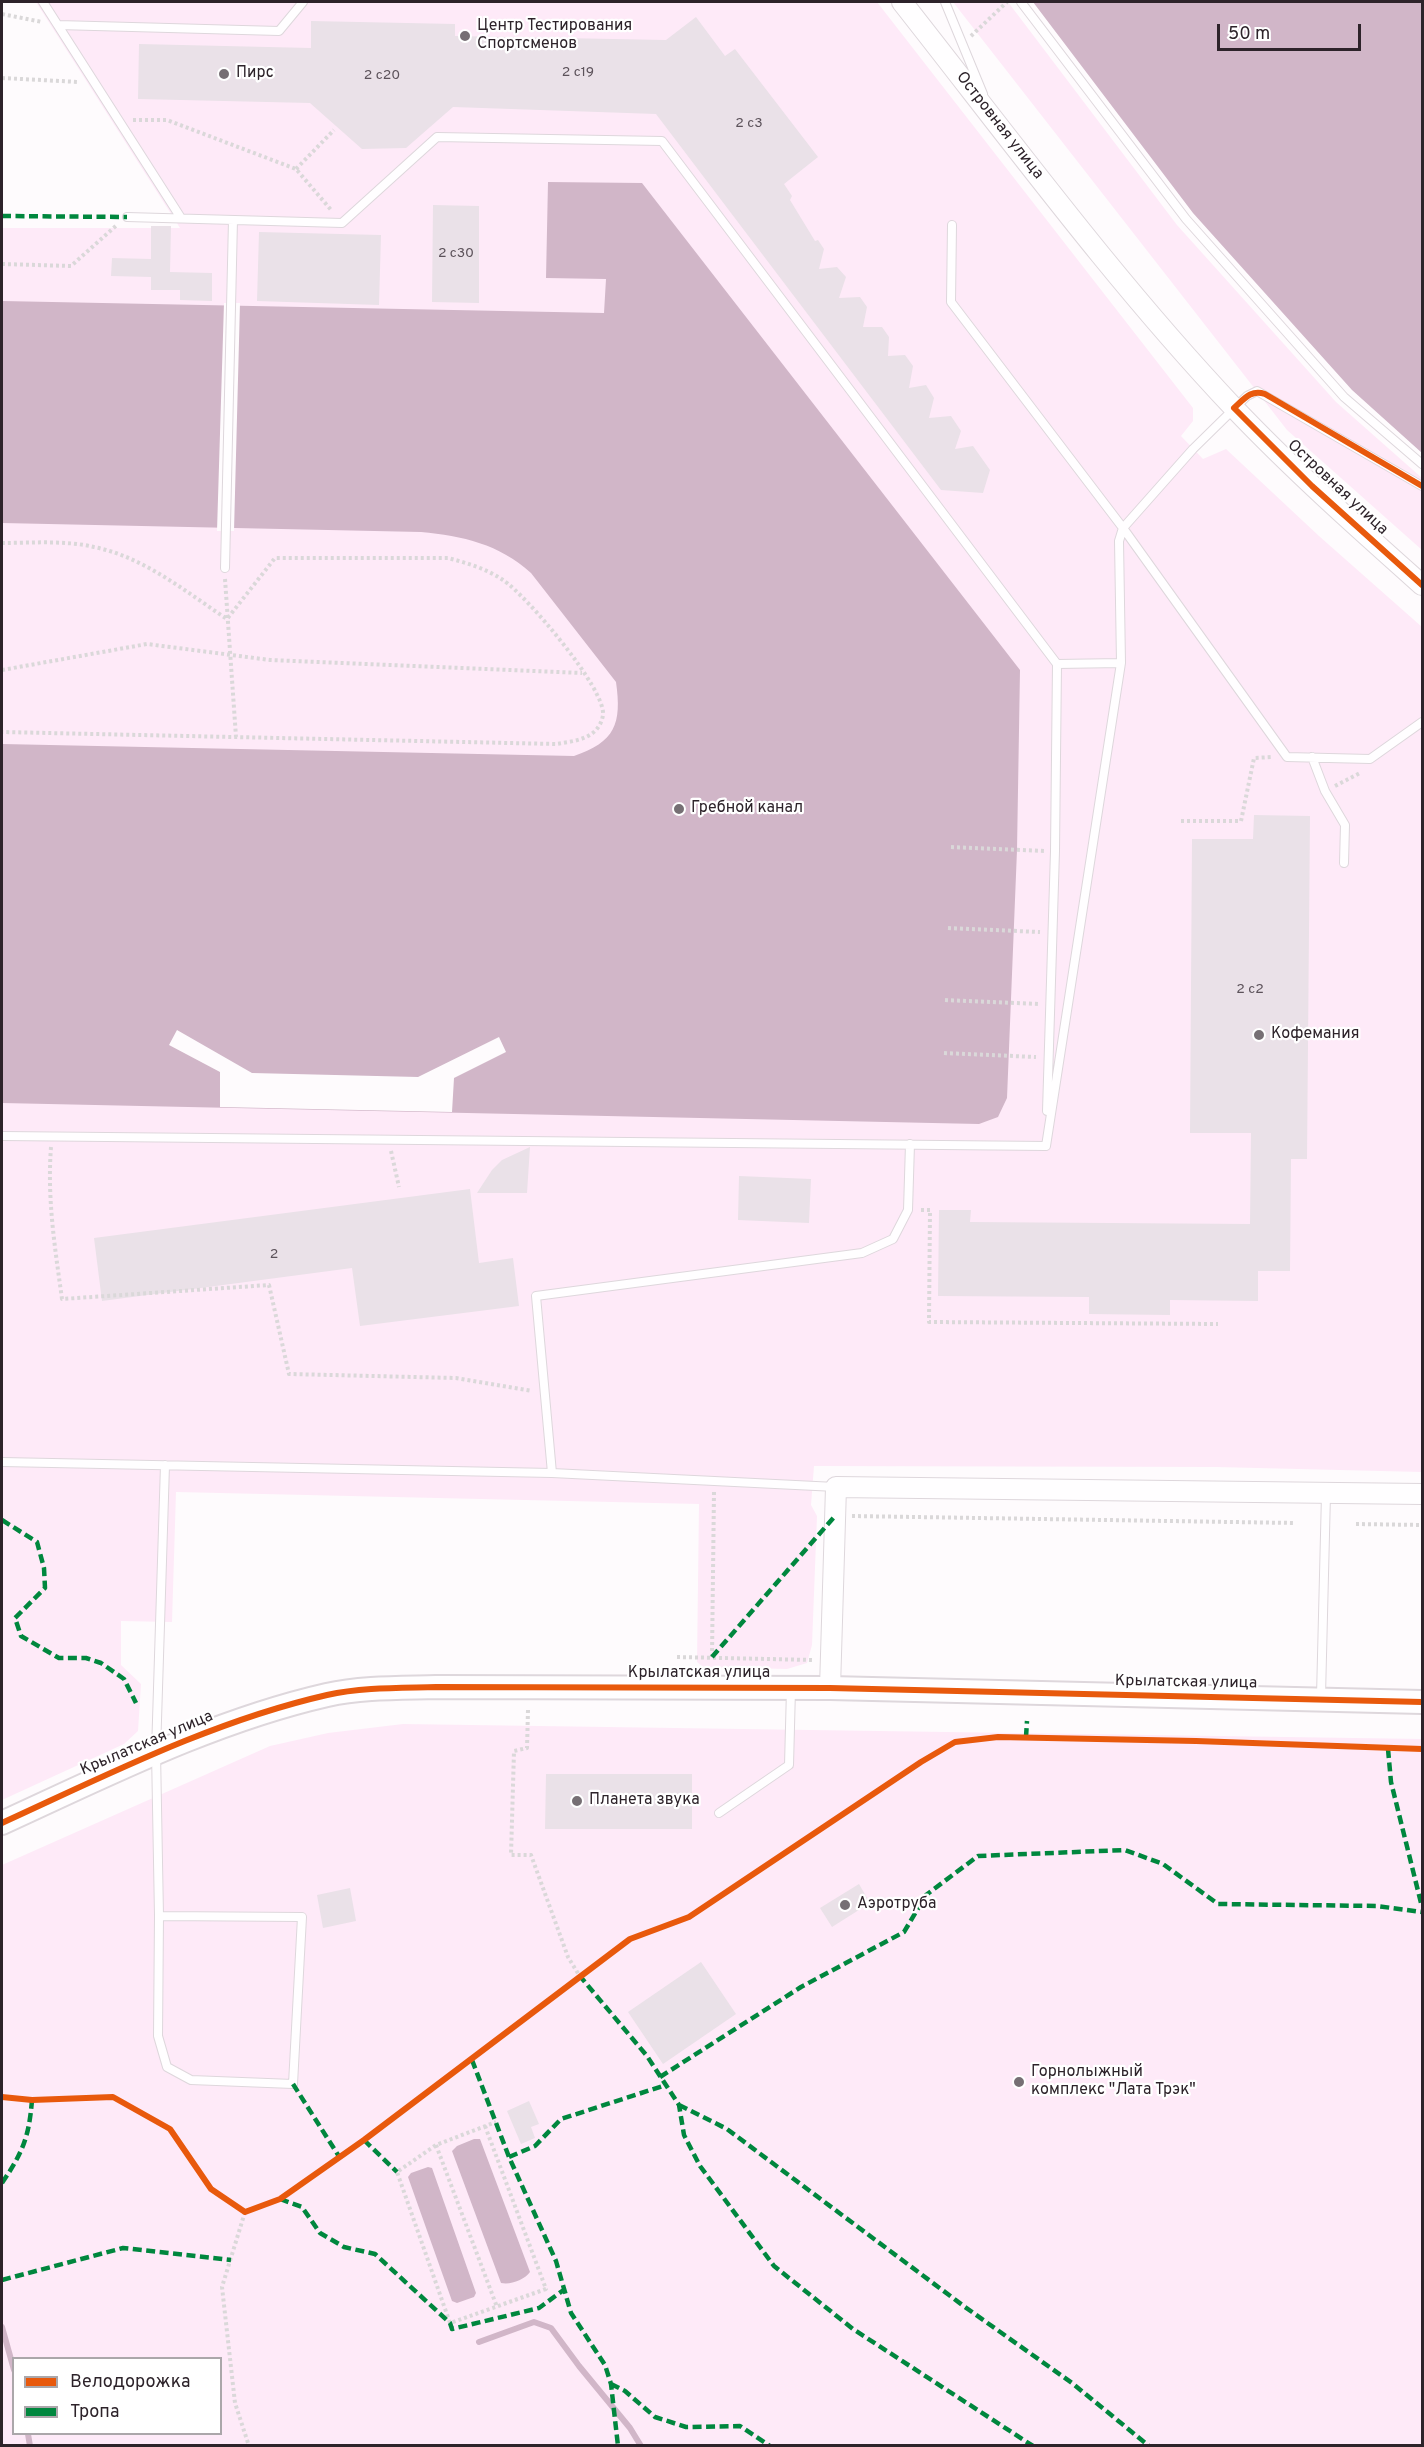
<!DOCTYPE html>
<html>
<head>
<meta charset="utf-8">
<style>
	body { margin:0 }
	#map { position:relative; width:1424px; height:2447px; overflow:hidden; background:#fefbfd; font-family:Overpass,sans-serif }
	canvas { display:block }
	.frame { position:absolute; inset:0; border:3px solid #2d232a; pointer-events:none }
	.legend { position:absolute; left:12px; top:2357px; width:210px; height:78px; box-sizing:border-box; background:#fff; border:2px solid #aba7aa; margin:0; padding:8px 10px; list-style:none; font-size:18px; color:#2d232a }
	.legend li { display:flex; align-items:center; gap:12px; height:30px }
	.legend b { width:30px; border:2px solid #aba7aa }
	.scale { position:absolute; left:1217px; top:24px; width:144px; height:27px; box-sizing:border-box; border:3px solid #2d232a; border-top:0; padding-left:8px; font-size:18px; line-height:21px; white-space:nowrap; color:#2d232a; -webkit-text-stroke:4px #fff; paint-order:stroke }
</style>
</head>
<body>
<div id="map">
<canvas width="1424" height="2447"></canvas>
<div class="frame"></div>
<ul class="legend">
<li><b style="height:8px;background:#e8590c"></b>Велодорожка</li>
<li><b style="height:8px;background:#00873e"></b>Тропа</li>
</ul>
<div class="scale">50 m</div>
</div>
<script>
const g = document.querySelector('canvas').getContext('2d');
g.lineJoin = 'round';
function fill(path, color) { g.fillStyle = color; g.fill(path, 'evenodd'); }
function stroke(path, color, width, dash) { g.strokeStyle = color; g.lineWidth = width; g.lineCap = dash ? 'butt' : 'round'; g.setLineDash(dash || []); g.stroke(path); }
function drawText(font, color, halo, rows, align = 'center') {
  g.font = font + ' Overpass,sans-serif'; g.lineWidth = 4.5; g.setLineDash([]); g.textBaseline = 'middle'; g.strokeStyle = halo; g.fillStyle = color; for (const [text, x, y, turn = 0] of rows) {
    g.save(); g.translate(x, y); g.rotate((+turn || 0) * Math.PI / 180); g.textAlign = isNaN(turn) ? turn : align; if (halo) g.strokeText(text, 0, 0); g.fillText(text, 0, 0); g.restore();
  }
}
const green = new Path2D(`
	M36,2h841l316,406v13l-12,15 22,23 23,-10 93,87 103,91v845l-206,-5 -402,-1 -3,39 6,11 -5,129 -5,18 -20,6 -84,-2 -6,-5 2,-158 -523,-12 -4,130 -51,-1v44l20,19 -3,47 -14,13 -122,56v-1572h178z
	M953,2h55l169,223 159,177 86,76v72l-135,-120z
	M403,1724l1019,15v706h-1420v-580l268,-119 58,-13zM14,2358h206v76h-206z`);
const water = new Path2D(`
	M1033,2h389v451l-70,-63 -159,-177z
	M548,182l94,1 378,487 -3,180 -10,248 -9,19 -19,7 -977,-21v-359l572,12c41,-14 48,-32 42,-74l-85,-109c-32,-29 -68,-37 -110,-41l-419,-9v-222l602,12 2,-34 -60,-1z
	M474,2139h6l50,133c-6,8 -19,13 -29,11l-49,-132 5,-5z
	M428,2167l4,1 44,125 -2,4 -17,6 -5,-2 -44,-124 3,-4z`);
const pier = new Path2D(`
	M224,303h16l-6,228h-17z
	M177,1030l75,43 166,4 81,-40 7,15 -52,26 -2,34 -232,-5v-35l-51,-27z`);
const stream = new Path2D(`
	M2,2327l12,43
	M479,2342l55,-20 17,6 28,38 51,62 11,18
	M28,2434l2,12`);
const building = new Path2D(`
	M696,17l29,39 10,-7 83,108 -34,27 8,12 -2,4 25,41 3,-1 6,9 -5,20 18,-2 9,10 -7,21 21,-1 7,10 -4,20h19l7,10 -1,19 17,-1 8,11 -4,22 17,-3 8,13 -5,20 22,-2 10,15 -6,18 18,-3 17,24 -7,23 -42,-3 -285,-376 -203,-7 -47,41 -44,1 -52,-46 -172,-4 1,-55 172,4v-27l144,3v12l211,4z
	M433,205l46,1v97l-47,-1z
	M151,226h20l-1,46 42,1v28l-32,-1v-10h-29v-13l-40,-1 1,-18 39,1z
	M259,232l122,3 -2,70 -122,-4z
	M1254,815l56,1 -3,343h-16l-1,112h-32v30l-88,-1v15l-81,-1v-17l-151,-1 1,-86h32l-1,12 280,2 1,-91h-61l2,-294h61z
	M530,1147l-3,46h-50l15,-23 10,-10z
	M739,1176l72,3 -2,44 -71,-3z
	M470,1189l9,74 34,-5 6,48 -159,20 -8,-58 -250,33 -8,-63z
	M546,1774h146v55h-147z
	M859,1884l11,19 -38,24 -12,-19z
	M350,1888l6,33 -33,7 -6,-33z
	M701,1962l35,52 -73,50 -35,-52z
	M529,2101l10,23 -8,3 4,11 -14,6 -14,-33z`);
const path = new Path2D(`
	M2,14l40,8
	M971,36l36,-34
	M2,78l77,4
	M133,120h34l129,49 36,42
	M296,169l38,-39
	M2,264l69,2 46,-41
	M2,543c29,0 63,-3 92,4 50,10 92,45 133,72l48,-61h173c19,5 39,11 55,22 23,15 103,109 100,135 -4,24 -28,26 -47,29l-554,-12
	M225,579l11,158
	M2,670l145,-26 123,16 312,13
	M1335,786l25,-13
	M1181,821h60l13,-63 18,-1
	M951,847l93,4
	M948,928l92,4
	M945,1000l93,4
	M944,1053l92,4
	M51,1147c-4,52 4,101 11,152l207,-14 20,89 167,4 76,13
	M391,1151l8,36
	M921,1210h9l-1,112 289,2
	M852,1516l443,7
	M1356,1524l66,1
	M677,1657l136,3
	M712,1657l2,-166
	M528,1710l-1,38 -13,3 -3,104h20l37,102 11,18
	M485,2126l61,163 -96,34 -53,-151 39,-27 60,-23
	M436,2145l61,162
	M245,2212l-23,75 13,116 14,43`);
const service = new Path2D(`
	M43,2l138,216
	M945,2l38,92
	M1021,2l165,217 158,178 78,67
	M58,25l221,6 24,-29
	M127,217l215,6 95,-86 225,4 395,523
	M952,225l-1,77 172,226 164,229 83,2 52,-37
	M225,568l8,-348
	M1312,757l13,34 20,34 -1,38
	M1047,1111l8,-260 2,-187 64,-1
	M2,1136l1044,10
	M1046,1146l75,-483 -2,-122 4,-13 70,-79 54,-53 10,-5 165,95
	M2,1462l550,11 284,14
	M552,1473l-16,-177 326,-43 31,-14 15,-29 2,-66
	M1321,1696l5,-202
	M719,1813l70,-48 2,-76
	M159,1916l-1,120 9,31 24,13 102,4 9,-167 -143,-1 -3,-164 9,-287`);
const tertiary = new Path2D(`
	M902,2c108,137 212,279 332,406 60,63 124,120 188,177
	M830,1688l6,-201 586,7`);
const secondary = new Path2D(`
	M2,1823c105,-48 211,-102 325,-128 35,-8 74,-7 109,-8l394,1 592,14`);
const quiet = new Path2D(`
	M2,216l125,1
	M2,1520l35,22 7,26 1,20 -30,30 6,18 38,22h27l15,5 23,16 12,24
	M712,1657l123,-141
	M1026,1737l1,-16
	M1388,1749l3,33 31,125
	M579,1975l68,81 32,49 5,30 16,31 74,100 79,63 180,117
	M472,2060l37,97 47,104 15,52 34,52 6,19 7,62
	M660,2077l141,-90 103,-55 22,-37 52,-39 147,-6 38,14 55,40 159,2 45,6
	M293,2084l47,74
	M679,2105l48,24 238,178 107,76 77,63
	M364,2140l33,32
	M509,2157l26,-11 26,-27 105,-34
	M2,2183c21,-31 27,-46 30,-83
	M280,2199l22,8 18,26 24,14 31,7 75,69 2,6 87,-21 26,-19
	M2,2280l121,-32 108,12
	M611,2384l14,7 30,26 31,10 54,-1 30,20`);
const cycleway = new Path2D(`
	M1422,486l-157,-92c-14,-5 -21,5 -31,14l78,78 110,99
	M2,1823c105,-48 211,-102 325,-128 35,-8 74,-7 109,-8l394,1 592,14
	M2,2097l30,3 81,-3 57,32 41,60 34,23 35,-13 84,-59 266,-201 59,-22 232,-155 34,-20 43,-5 198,4 226,8`);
const markers = [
	[465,36,6,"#766f74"],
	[224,74,6,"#766f74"],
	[679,809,6,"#766f74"],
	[1259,1035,6,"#766f74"],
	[577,1801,6,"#766f74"],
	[845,1905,6,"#766f74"],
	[1019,2082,6,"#766f74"]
];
const numberNames = [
	["2 с19",578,73],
	["2 с20",382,76],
	["2 с3",749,124],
	["2 с30",456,254],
	["2 с2",1250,990],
	["2",274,1255]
];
const poiNames = [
	["Центр Тестирования",477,27],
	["Спортсменов",477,45],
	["Пирс",236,74],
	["Гребной канал",691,809],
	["Кофемания",1271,1035],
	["Планета звука",589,1801],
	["Аэротруба",857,1905],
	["Горнолыжный",1031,2073],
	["комплекс \"Лата Трэк\"",1031,2091]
];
const streetNames = [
	["Островная улица",999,126,52],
	["Островная улица",1337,488,43],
	["Крылатская улица",699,1674],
	["Крылатская улица",1186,1683,1],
	["Крылатская улица",147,1744,-23]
];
fill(green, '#feeaf8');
fill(water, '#d1b6c8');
fill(pier, '#fefbfd');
stroke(stream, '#d1b6c8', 6);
fill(building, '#eae1e8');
stroke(service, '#ded7dc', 10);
stroke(tertiary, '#ded7dc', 22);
stroke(secondary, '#ded7dc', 26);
stroke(path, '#dad8d9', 4, [3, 3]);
stroke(service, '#fffeff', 8);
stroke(tertiary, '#fffeff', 20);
stroke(secondary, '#fffeff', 22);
stroke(quiet, '#00873e', 4.5, [9, 4.5]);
stroke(cycleway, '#e8590c', 6);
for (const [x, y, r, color] of markers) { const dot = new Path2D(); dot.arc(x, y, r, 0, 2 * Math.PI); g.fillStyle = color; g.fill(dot); stroke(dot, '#fff', 2); }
drawText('14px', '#5c525a', null, numberNames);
drawText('16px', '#2d232a', '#fff', poiNames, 'left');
drawText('16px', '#2d232a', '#fff', streetNames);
</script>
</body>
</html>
